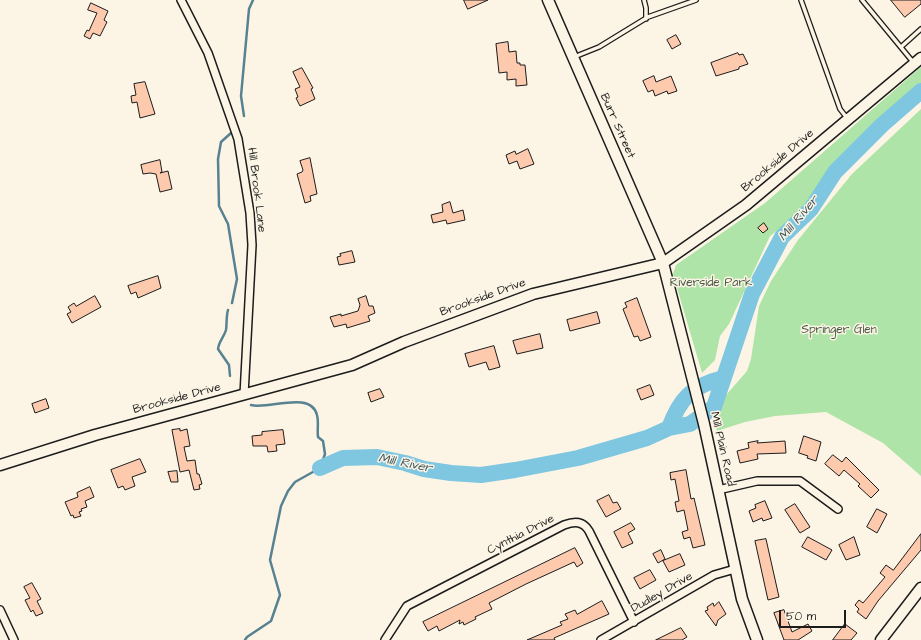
<!DOCTYPE html>
<html>
<head>
<meta charset="utf-8">
<style>
	body { margin:0 }
	#map { position:relative; width:921px; height:640px; overflow:hidden; background:#fcf5e5; font-family:"Architects Daughter",sans-serif }
	canvas { display:block }
	.scale { position:absolute; left:779px; top:610px; width:67px; height:18px; box-sizing:border-box; border:2px solid #1c1c1c; border-top:0; padding-left:5px; font-size:12px; line-height:14px; white-space:nowrap; color:#1c1c1c; -webkit-text-stroke:3px #fcf5e5; paint-order:stroke }
</style>
</head>
<body>
<div id="map">
<canvas width="921" height="640"></canvas>
<div class="scale">50 m</div>
</div>
<script>
const g = document.querySelector('canvas').getContext('2d');
g.lineJoin = 'round';
function fill(path, color) { g.fillStyle = color; g.fill(path, 'evenodd'); }
function stroke(path, color, width, dash) { g.strokeStyle = color; g.lineWidth = width; g.lineCap = dash ? 'butt' : 'round'; g.setLineDash(dash || []); g.stroke(path); }
function drawText(font, color, halo, rows, align = 'center') {
  g.font = font + ' "Architects Daughter",sans-serif'; g.lineWidth = 3; g.setLineDash([]); g.textBaseline = 'middle'; g.strokeStyle = halo; g.fillStyle = color; for (const [text, x, y, turn = 0] of rows) {
    g.save(); g.translate(x, y); g.rotate((+turn || 0) * Math.PI / 180); g.textAlign = isNaN(turn) ? turn : align; if (halo) g.strokeText(text, 0, 0); g.fillText(text, 0, 0); g.restore();
  }
}
const green = new Path2D(`
	M921,67v17l-45,40 -45,44 -18,31 -20,20 -23,17 -41,88 -9,12 -5,24 -13,13 -29,-99 3,-9 89,-62z
	M921,109v367l-38,-33 -57,-31 -51,4 -30,6 -28,9 -4,-15 14,-22 20,-23 4,-12 8,-53 12,-25 27,-41 54,-66z`);
const stream = new Path2D(`
	M244,116l-3,-20 8,-87 4,-9
	M231,133l-10,9 -3,17 1,47 9,18 9,55 -5,24
	M228,310c-2,7 -1,14 -2,20 -2,7 -7,11 -8,19l11,16 1,11
	M245,640l2,-3 24,-16 9,-26 -10,-35 11,-54 7,-15 7,-9 25,-14 5,-14 -2,-13 -5,-4c-1,-8 1,-15 -1,-22 -6,-25 -49,-5 -66,-10`);
const river = new Path2D(`
	M669,428c11,-30 23,-42 54,-50
	M320,468l23,-10 34,-1 28,6 19,6 27,4 30,2 34,-5 63,-12 69,-20 22,-10 21,-4 24,-17 38,-113 30,-57 29,-28 24,-37 47,-47 39,-34`);
const building = new Path2D(`
	M464,0h24l-20,9z
	M891,0h30v4l-16,13z
	M91,3l17,8 -4,9 3,2 -7,14 -7,-3 -3,6 -6,-3 3,-6 2,1 8,-18 -9,-3z
	M676,35l5,9 -9,5 -5,-9z
	M508,42l1,10 7,-1 1,12h3v2h5l2,20 -11,1v-7l-9,1v-8l-8,1 -3,-29z
	M738,53l1,2 4,-1 5,10 -9,3v2l-23,7 -5,-13z
	M302,68l11,20 -2,1 4,10 -15,7 -4,-8 2,-1 -3,-8 5,-2 -7,-15z
	M654,76l2,6 15,-6 6,15 -9,3 -1,-3 -12,5 -2,-6 -5,2 -5,-11z
	M145,82l10,32 -15,4 -3,-16 -5,1 -1,-7 5,-1 -2,-11z
	M528,149l6,15 -14,5 -3,-8 -8,3 -3,-9 9,-4 1,3z
	M310,158l7,36 -7,2 1,5 -6,2 -8,-29 5,-2 1,-2 -3,-9z
	M160,160l2,12 -2,1 8,-2 4,18 -12,3 -4,-18 -6,-1 -7,1 -2,-9z
	M450,202l3,11 10,-3 2,10 -18,4 -1,-4 -13,3 -2,-8 12,-3 -1,-7z
	M764,223l4,6 -5,4 -5,-5z
	M352,251l3,11 -16,3 -2,-8 4,-1 -1,-2z
	M158,276l3,12 -23,10 -2,-6 -5,2 -3,-8z
	M95,296l6,11 -29,16 -5,-9 4,-2 -3,-5 6,-4 2,3z
	M366,296l3,10h4l2,7 -7,3 2,5 -23,7 -1,-4 -12,3 -4,-10 11,-3v2l17,-5 2,-6 -2,-6z
	M637,298l14,39 -11,4 -2,-5 -4,1 -11,-28 4,-2 -2,-4z
	M597,312l3,11 -30,8 -3,-11z
	M540,334l3,14 -26,6 -4,-13z
	M494,346l6,21 -11,3 -3,-8 -17,5 -4,-13z
	M650,385l4,10 -13,5 -4,-10z
	M380,389l4,8 -13,5 -3,-9z
	M46,399l3,9 -14,5 -3,-9z
	M180,429v2l7,-2 3,17 -6,1 3,14 8,-1 2,14h2l3,10 -3,1 1,4 -6,1 -5,-20 -9,2 -8,-42z
	M283,430l2,14 -9,1 1,6 -9,1 -1,-6h-14l-1,-10 10,-1v-3z
	M804,436l17,6 -5,19 -9,-3 1,-2 -9,-3z
	M758,441l-1,2 28,-2 1,12 -29,1 1,5 -18,4 -3,-12 12,-3 -1,-5z
	M833,455l9,7 4,-5 33,33 -8,8 -13,-12 2,-2 -16,-14 -5,6 -14,-12z
	M140,459l6,13 -14,5 3,9 -10,4 -2,-4 -5,2 -7,-18z
	M686,470l5,29 3,-1 11,47 -12,3 -3,-11 -6,2 -2,-7 6,-2 -4,-20 -7,2 -2,-10 4,-1 -4,-22 -4,1 -1,-7z
	M177,471l1,11h-7l-3,-10z
	M90,487l4,10 -9,4 2,6 -6,2 1,2 -3,1 2,4 -7,2 -1,-3 -2,1 -6,-14 13,-5 -1,-4z
	M609,495l4,8 4,-1 4,7 -15,8 -9,-16z
	M765,501l7,17 -9,3 -1,-3 -9,4 -4,-11 7,-3 -1,-3z
	M795,504l15,23 -10,6 -15,-23z
	M877,509l10,5 -10,19 -10,-6z
	M631,523l4,6 -7,4 5,10 -11,5 -8,-16z
	M921,534v16l-43,51 -12,18 -9,-7 2,-3 -4,-4 4,-5 4,3 22,-26 -5,-4 6,-8 7,5z
	M808,537l24,13 -6,10 -24,-13z
	M854,537l6,18 -14,5 -7,-15z
	M766,539l13,58 -11,3 -13,-59z
	M575,548l8,15 -6,4 -3,-5 -48,22 -37,19 3,6 -17,8 1,2 -12,6 -1,-3 -4,2 1,-4 -21,11 -2,-5 -9,5 -5,-9z
	M661,550l4,9 -7,4 -5,-9z
	M680,554l5,11 -16,7 -6,-11z
	M650,570l6,10 -16,9 -6,-11z
	M32,583l9,16 -4,2 6,12 -7,3 -3,-6 -2,2 -6,-12 5,-2 -6,-11z
	M602,601l7,13 -55,24 1,2h-28l35,-15 -2,-3 8,-3 -3,-5 10,-4 2,4z
	M719,602l7,12 -8,6 -2,6 -11,-15 3,-1 -1,-3 6,-4 1,3z
	M784,610l8,22 16,-8 4,7 -14,9h-14l-10,-27z
	M845,624l12,9 -6,7h-18z
	M681,628l6,9 -5,3h-26z`);
const lane = new Path2D(`
	M644,0l2,8v11
	M801,0l39,109 7,9
	M862,0l51,62
	M901,47l20,-18
	M574,57l25,-10 49,-30 48,-17`);
const street = new Path2D(`
	M181,0l27,53 30,86 12,74 2,32 -8,150
	M718,490l39,-9h43l38,28
	M0,610l14,30
	M385,640l22,-34 157,-81c11,-4 19,-4 25,6l45,91
	M601,640l113,-65 21,-6`);
const secondary = new Path2D(`
	M548,0l115,263 41,161 38,175 15,41
	M0,465l95,-30 257,-70 52,-23 129,-48 130,-31 83,-58 175,-147
	M881,640l40,-52`);
const streetNames = [
	["Burr Street",617,126,66],
	["Brookside Drive",778,161,-40],
	["Hill Brook Lane",256,190,83],
	["Brookside Drive",483,298,-20],
	["Brookside Drive",177,399,-15],
	["Mill Plain Road",722,449,77],
	["Cynthia Drive",521,535,-27],
	["Dudley Drive",662,593,-30]
];
const parkNames = [
	["Riverside Park",711,283],
	["Springer Glen",839,330]
];
const waterNames = [
	["Mill River",799,219,-50],
	["Mill River",405,464,11]
];
fill(green, '#aee4a7');
stroke(stream, '#578292', 2.5);
stroke(river, '#7fc6e0', 16);
fill(building, '#fdcaae');
stroke(building, '#1c1c1c', 1);
stroke(lane, '#1c1c1c', 6);
stroke(street, '#1c1c1c', 10);
stroke(secondary, '#1c1c1c', 13);
stroke(lane, '#fcf5e5', 3.5);
stroke(street, '#fcf5e5', 7);
stroke(secondary, '#fcf5e5', 10);
drawText('12px', '#1c1c1c', '#fcf5e5', streetNames);
drawText('12px', '#485846', '#fcf5e5', parkNames);
drawText('italic 13px', '#3f5861', '#fcf5e5', waterNames);
</script>
</body>
</html>
